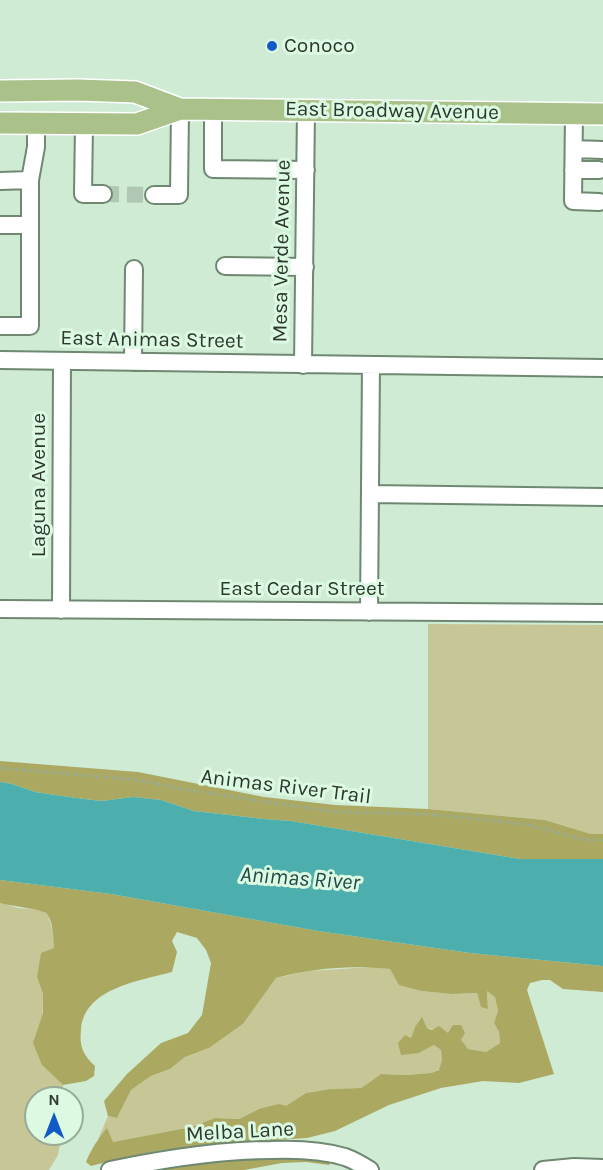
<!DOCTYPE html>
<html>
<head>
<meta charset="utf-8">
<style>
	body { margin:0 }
	#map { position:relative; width:603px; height:1170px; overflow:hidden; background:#cfebd4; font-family:Karla,sans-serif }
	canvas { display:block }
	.north { position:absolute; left:24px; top:1086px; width:60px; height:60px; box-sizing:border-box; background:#dcf9e1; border:2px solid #96ac99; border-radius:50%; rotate:0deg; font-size:16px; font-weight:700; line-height:24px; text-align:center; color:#2d382e }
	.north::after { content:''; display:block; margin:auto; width:21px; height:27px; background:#125ac5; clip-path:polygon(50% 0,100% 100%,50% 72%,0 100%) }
</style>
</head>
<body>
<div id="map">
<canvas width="603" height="1170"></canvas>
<div class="north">N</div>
</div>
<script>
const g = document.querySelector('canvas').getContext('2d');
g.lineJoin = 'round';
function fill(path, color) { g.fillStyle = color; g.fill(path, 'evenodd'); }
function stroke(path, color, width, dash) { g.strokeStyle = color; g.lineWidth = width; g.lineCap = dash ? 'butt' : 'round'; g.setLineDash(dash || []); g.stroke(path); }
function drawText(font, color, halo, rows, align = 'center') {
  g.font = font + ' Karla,sans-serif'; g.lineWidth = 6; g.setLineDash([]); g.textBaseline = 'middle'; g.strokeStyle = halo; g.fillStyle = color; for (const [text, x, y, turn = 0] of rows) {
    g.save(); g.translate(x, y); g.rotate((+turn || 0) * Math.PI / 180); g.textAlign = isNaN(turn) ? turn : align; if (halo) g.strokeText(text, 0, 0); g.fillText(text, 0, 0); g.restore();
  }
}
const green = new Path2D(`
	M428,624l175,1v209h-12l-46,-14 -117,-11z
	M0,903l18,5 23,2 7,5 5,16 1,17 -17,29 6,17 -1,71 21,20v13h-27v36h26l-4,21 -9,15h-49z
	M373,967l17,2 32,22 29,3 26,-1 4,13 7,2 -1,-18 8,7 3,14 -4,12 5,9 1,11 -14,9 -18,-3c-13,-16 -33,-21 -53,-22l-4,11 8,15 15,-8 7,5 1,10 -2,9 -9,4 -24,2 -26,-1 -20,14 -31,1 -24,4 -20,14 -27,2 -20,10 -24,-1 -24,9 -78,15 -15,-3 10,-23 9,2 14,-28 20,-14 19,-7 15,-12 24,-9 34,-24 33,-46 32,-7z`);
const forest = new Path2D(`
	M0,761l138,11 126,25 71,8 93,4 117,11 46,14h12v25h-83l-229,-38 -27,-2 -70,-8 -33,-11 -28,-3 -32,4 -32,-4 -34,-5 -23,-8 -12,-2z
	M0,880l111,14 207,37 152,22 133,13v26l-40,-3 -13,-9h-8l-12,3 -3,7 27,84 -35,9 -36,-2 -42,7 -52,17 -54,26 -28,7 -94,6 -55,7 -40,8 -27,7 -5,-4c5,-13 12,-23 21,-34l6,14 78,-15 24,-9 24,1 20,-10 20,-5 7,2 20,-13 24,-4 31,-1 20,-14 26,1 24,-2 8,-3 3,-10 -1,-10 -7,-5 -15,8 -18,2 -3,-12 7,-8 6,3 4,-11 7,-10 5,11 5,2 7,-4 9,7 5,-8h8l4,8 -4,7 7,9 18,3 14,-9 -1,-11 -5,-9 4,-12 -3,-14 -8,-6 1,18 -7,-2 -4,-14 -26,1 -29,-3 -23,-6 -9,-16c-38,-4 -77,-1 -114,9l-33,46 -34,24 -24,9 -15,12 -19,7 -20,14 -14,28 -9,-2 -4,-15 23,-27 34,-31 27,-10 14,-18 9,-52 -5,-13 -9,-12 -20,-6 -5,9 5,11 -5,20c-33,9 -88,16 -91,58 -2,16 2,25 14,36l-1,10 -8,5 -23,4 -21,-20 -9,-22 10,-30v-19l-6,-17 4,-24 13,-5c-1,-10 0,-25 -7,-34 -4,-5 -38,-8 -47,-11z
	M287,1156l44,5 -2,4 -23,-3 -24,1 -38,7h-91l68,-12z`);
const water = new Path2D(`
	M0,782l12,2 23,8 34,5 32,4 32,-4 28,3 33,11 70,8 27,2 229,38h83v107l-133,-13 -152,-22 -207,-37 -111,-14z`);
const minorTunnel = new Path2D(`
	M103,194l51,1`);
const path = new Path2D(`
	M0,768l138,12 50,10 146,22 89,2 57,5 49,6 56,15h18`);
const minor = new Path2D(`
	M213,109v60l93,1
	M574,113l-1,88 26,1
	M84,124l-1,70h20
	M574,149l29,1
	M573,170h26
	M0,181l30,-1
	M154,195h25l1,-86
	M0,225h29
	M225,266l80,1
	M0,326h30v-146l6,-33v-24
	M0,360l603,8
	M133,362l1,-93
	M303,365l3,-255
	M370,494l233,3
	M0,609l603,4
	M61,610l1,-249
	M369,612l2,-247
	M110,1170c53,-11 107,-20 161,-20 25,-1 51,0 74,7 9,3 17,8 25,13
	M543,1170l31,-3 29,1`);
const major = new Path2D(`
	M0,91l78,-1 57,2 45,17 423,5
	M0,123l137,1 43,-15`);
const markers = [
	[272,46,6,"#125ac5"]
];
const poiNames = [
	["Conoco",284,46]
];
const streetNames = [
	["East Broadway Avenue",392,111,1],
	["Mesa Verde Avenue",282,251,-89],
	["East Animas Street",152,340,1],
	["Laguna Avenue",39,485,-90],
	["East Cedar Street",302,589],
	["Animas River Trail",286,787,7],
	["Melba Lane",240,1132,-3]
];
const waterNames = [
	["Animas River",300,879,4]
];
fill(green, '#c7c696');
fill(forest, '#aba862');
fill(water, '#4cafad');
stroke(minorTunnel, '#afc7b3', 16, [16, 8]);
stroke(minor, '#6e8872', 20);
stroke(major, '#fff', 24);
stroke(path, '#96ac9a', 3, [3, 4.5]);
stroke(minor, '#fff', 16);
stroke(major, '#aac18a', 21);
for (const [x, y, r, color] of markers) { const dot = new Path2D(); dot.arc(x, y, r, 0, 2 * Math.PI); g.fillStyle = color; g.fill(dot); stroke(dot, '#dcf9e1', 2); }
drawText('21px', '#2d382e', '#dcf9e1', poiNames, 'left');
drawText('21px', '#2d382e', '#dcf9e1', streetNames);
drawText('italic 22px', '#1c4848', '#dcf9e1', waterNames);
</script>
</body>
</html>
